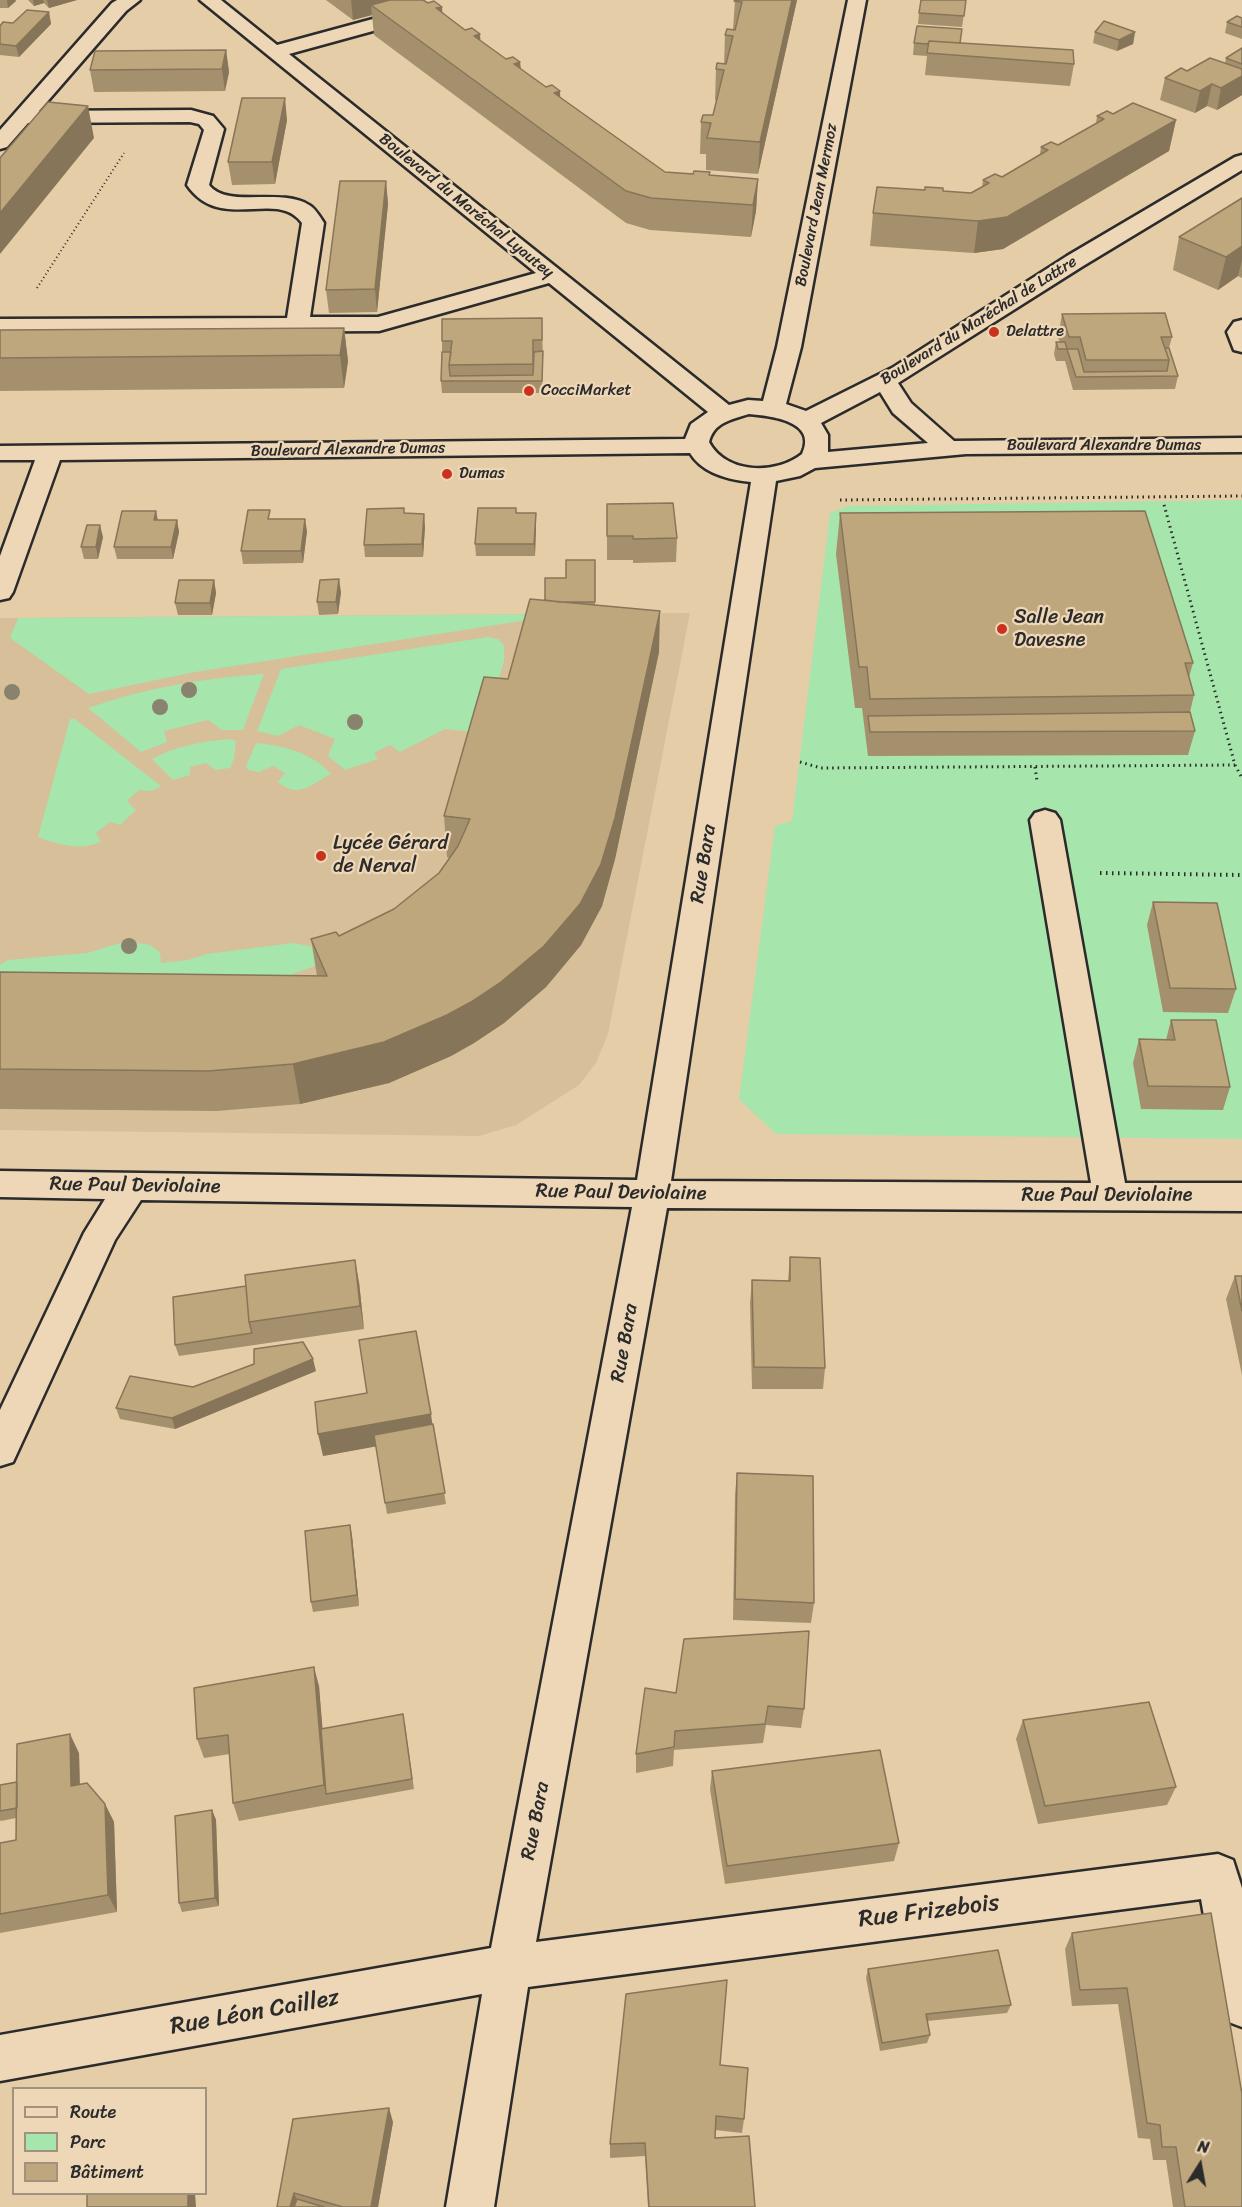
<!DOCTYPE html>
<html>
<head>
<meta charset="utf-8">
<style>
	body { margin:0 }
	#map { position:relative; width:1242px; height:2207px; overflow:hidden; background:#e5cda8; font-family:Sriracha,sans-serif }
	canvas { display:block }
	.legend { position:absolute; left:12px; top:2087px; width:195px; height:108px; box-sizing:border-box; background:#eed7b7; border:2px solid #a0927f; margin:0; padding:8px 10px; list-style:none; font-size:18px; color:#2b2b2b }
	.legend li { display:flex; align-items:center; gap:12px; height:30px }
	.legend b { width:30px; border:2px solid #a0927f }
	.north { position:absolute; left:1170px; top:2135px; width:60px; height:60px; -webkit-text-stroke:4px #eed7b7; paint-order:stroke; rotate:11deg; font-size:16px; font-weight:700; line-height:24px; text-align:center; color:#2b2b2b }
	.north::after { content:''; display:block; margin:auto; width:21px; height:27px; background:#2b2b2b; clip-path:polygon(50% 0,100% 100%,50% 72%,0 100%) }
</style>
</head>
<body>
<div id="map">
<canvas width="1242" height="2207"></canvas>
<ul class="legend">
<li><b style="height:8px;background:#eed7b7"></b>Route</li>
<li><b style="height:16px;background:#a6e5ac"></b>Parc</li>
<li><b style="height:16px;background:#bfa77d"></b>Bâtiment</li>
</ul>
<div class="north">N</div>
</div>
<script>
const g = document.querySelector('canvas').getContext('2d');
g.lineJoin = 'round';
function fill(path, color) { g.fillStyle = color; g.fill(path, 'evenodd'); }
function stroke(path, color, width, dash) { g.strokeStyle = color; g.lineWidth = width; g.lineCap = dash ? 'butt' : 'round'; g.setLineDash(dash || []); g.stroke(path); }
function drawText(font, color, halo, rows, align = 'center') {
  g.font = font + ' Sriracha,sans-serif'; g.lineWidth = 4.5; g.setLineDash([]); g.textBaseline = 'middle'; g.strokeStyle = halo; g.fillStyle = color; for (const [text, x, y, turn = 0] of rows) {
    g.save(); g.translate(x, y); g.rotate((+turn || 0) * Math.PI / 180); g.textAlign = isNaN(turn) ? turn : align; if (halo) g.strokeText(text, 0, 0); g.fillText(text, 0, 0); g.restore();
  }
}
const built = new Path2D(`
	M690,613l-82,421 -12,29 -17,22 -63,40 -37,11 -479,-6v-512z`);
const green = new Path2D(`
	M1242,500v639l-466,-5 -37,-35 36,-273 17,-5 38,-308 18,-7z
	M566,614l-371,58 -106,22 -79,-56 8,-20z
	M488,637l10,2 6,6v16l-21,72 -38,-4 -45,23 -10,-7 -16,8 4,6 -33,11 -17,-14 7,-17 -36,-14 -21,11 -21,-5 24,-62z
	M264,674l-21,56h-21l-14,-10 -44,11 3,11 -26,10 -53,-44c57,-20 116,-30 176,-34z
	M70,719h5l86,67 -9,5 -13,-1 -12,11 9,9 -16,15 -10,-3 -14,11 5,9c-21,9 -42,3 -63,-5z
	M229,739l7,2 -2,18 -4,9 -14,2 -10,-7 -16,4v8l-17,5 -21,-21c23,-13 52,-18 77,-20z
	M256,743c27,3 56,9 75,31 -21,11 -32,25 -53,8l7,-9 -12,-7 -14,6 -11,-2 -2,-4z
	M127,941l23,4 10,7 1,11 27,-3 19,-6 86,-11 22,4 16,13 -38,14 8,18 -301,21v-48l8,-5 79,-7z`);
const pathFar2 = new Path2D(`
	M37,288l87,-135`);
const pathFar1 = new Path2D(`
	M840,500l402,-4
	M800,762l21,6 414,-3 -72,-264
	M1235,765l7,13
	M1035,767l2,14`);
const path = new Path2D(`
	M1100,873l142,2`);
const minor = new Path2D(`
	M117,0h23l-14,11 -87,100 152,-1 22,6 11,13 -15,56c19,24 71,2 100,20 6,3 11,12 15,18l-14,94h68l158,-44 -336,-273h21l56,45 140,-38 7,2 2,4 -2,4 -135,37 440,351 19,-5 15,1 14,-54 71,-347h18l-65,347 -15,57 20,7 86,-43 175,-112 168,-99 7,-2v15l-159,96 -185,117 13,20 43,38 288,-3v14l-276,2 -151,14 -15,8 -24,5 -105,700 420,2 -61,-363 5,-7 10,-3 10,3 5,7 65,363h117v28l-575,-3 -131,734 682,-88 15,6 9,28v139l-16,-6 -6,-16 -19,-106 -673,88 -34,220h-48l36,-213 -482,87v-46l491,-87 141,-741 -491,-7 -26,40 -102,222 -13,4v-56l84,-177 21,-34 -105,-2v-26l637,9 114,-698c-22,-2 -49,-9 -61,-29l-630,7 -47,132 -4,6 -9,2v-44l35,-96h-35v-14l685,-7 6,-15 17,-12 -159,-129 -170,48 -379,2v-14l287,-1 15,-95c-25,-35 -81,11 -115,-38l17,-55 -5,-6 -9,-2 -162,1 -21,24 -7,2v-19l112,-127zM880,392l13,21 35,30 -100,9v-17l-7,-12zM749,414c22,2 69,7 53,40 -26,21 -76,20 -93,-12 5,-20 22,-22 40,-28z
	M1242,320v32l-8,-2 -7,-18 7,-10z`);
const trees = [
	[189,690],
	[12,692],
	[160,707],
	[355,722],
	[129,946]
];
const wall = new Path2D(`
	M0,0h15l1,1 -8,7h-8z
	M28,0h49l-28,8 -5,-5 -10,3z
	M326,0h97l5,3 14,4v6l64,46 14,3 1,7 144,103 93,7 -2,32 -5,26 -101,-7 -24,-7 -252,-188 -2,-20 -19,5z
	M735,0h62l-39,174 -52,-4v-16h-6l1,-32 12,-7 4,-15h-2l1,-31 8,-5 1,-29 8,-5z
	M966,0l-4,27 -44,-3 1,-11z
	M49,12l2,12 -32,33 -19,-2v-29l13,-3z
	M1242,18v21l-17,-6 2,-11z
	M1095,32h40l-2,12 -16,7 -24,-8z
	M914,43h46l114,21 -4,22 -145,-11 2,-19 -14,-1z
	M1242,48v47l-25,15 -10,-4 -12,7 -35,-13 5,-22 22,-7 38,-8 1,-5z
	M226,50l3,22 -4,19 -131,1 -4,-22z
	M1113,114l63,6 -7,31 -166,98 -29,4 -104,-7 3,-33 70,-22 28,2 11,-6 1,-7 19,-3 38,-23 1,-7 17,-2 38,-21 1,-8z
	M287,120l-12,64 -43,1 -4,-23z
	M386,181l2,23 -11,108 -48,1 -3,-23z
	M1242,198v80l-4,-2 -20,14 -45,-20 6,-33z
	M1062,314l110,23 -3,11 9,28 -3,13 -102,1 -8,-29h-9l-2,-7 2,-12h4l-2,-4z
	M542,318l1,46 -1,29h-100l-1,-12 1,-29v-11z
	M344,328l4,33 -4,27 -344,3v-61z
	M607,504l70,34 -1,24 -43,1v-3h-26z
	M156,511l2,9h19l2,12 -6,27h-56l-3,-12z
	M405,513l20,13 -2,31h-58l-1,-12z
	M516,513l20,12 -1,31h-59l-1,-12z
	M840,513l353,150 -4,14 5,18 -4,17 5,19 -7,24 -320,1 -6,-48h-7l-19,-154z
	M272,519l35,12 -4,32 -60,1 -2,-13z
	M103,537l-5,22h-14l-3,-12z
	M595,560v45l64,47 -44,207 -13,47 -21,39 -35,42 -42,36 -30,20 -23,13 -62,27 -89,21 -83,7 -217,-2v-137l317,4 -6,-37 28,-3 55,-27 45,-36 11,-15 -3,-1 -3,-41 101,-216 21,-22z
	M214,580l2,13 -4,22h-34l-3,-12z
	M341,592l-3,22 -19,1 -2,-13z
	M1153,902l83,87 -8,24 -65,-1 -16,-87z
	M1171,1020l59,67 -7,23 -82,-1 -8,-46 6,-24 27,1z
	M790,1257l35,111 -2,21h-71l-2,-86 2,-23 36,1z
	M1235,1276h7v99l-16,-76z
	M359,1282l5,47 -185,27 -4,-11z
	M316,1371l-141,58 -55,-10 -4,-11 77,-21z
	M433,1424l13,80 -59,10 -11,-68 -53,10z
	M737,1473l77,130 -3,20 -78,-3 2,-126z
	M350,1525l2,11 7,70 -46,6 -2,-10z
	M319,1686l3,42 83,-4 9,65 -175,32 -6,-18 -3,-49 -26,4 -7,-19z
	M676,1693l128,16 -3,19 -35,-3 -3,18 -89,7 -1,16 -37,7v-19z
	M1023,1720l153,67 -9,18 -129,19 -22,-85z
	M79,1753l1,31 25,20 9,18 3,90 -117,21v-90l16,-3v-22l-15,3 -1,-1v-35l17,-3z
	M712,1771l187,72 -5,18 -169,23 -15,-95z
	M212,1810l4,10 3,86 -37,6 -3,-9z
	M1211,1913l31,294h-69l-7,-47h-13l-3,-21 -12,-1 -20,-134 -46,2 -7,-57 7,-16z
	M868,1969l143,36 -4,8 -80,8 3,14 -3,8 -47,8 -14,-73z
	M720,2065l24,54 -2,14 -27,-3v8l40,69h-107l-3,-51 -35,2v-14z
	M293,2119l100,3 -15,85h-101z`);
const shadedWall = new Path2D(`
	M7,0h8l1,1 -8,7z
	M33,0h10l1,3 -10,3z
	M47,0h30l-28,8z
	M351,0h44l-24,5 1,10 -19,5z
	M792,0h5l-39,174 2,-32z
	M442,7l2,30 -8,-29z
	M49,12l2,12 -32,33 -3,-11z
	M1135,32l-2,12 -16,7 2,-11z
	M480,34l2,31 -8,-29z
	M226,50l3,22 -4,19 -3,-22z
	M520,62l2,31 -8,-29z
	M1242,76v19l-25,15 4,-22z
	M1212,84l-5,22 -12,7 5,-22z
	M560,91l1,31 -7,-29z
	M285,98l2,22 -12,64 -3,-22z
	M88,106l6,32 -94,116v-41z
	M1176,120l-7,31 -166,98 -29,4 4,-32z
	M758,179l-2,32 -5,26 2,-32z
	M386,181l2,23 -11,108 -2,-23z
	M1242,246v14l-4,16 -20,14 8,-33z
	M344,328l4,33 -4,27 -4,-33z
	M156,511l2,12 -4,-3z
	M536,513v12l-1,31 -1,-12z
	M424,514l1,12 -2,31 -1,-13z
	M305,519l2,12 -4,32 -2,-12z
	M177,520l2,12 -6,27 -2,-12z
	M100,525l3,12 -5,22 -2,-12z
	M339,579l2,13 -3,22 -2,-12z
	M214,580l2,13 -4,22 -2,-12z
	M660,611l-1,41 -44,207 -13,47 -21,39 -35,42 -42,36 -30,20 -23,13 -62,27 -89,21 -7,-40z
	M355,1260l4,22 5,47 -4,-23z
	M313,1359l3,12 -141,58 -3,-11z
	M431,1414l3,22 -111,20 -5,-22z
	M350,1525l2,11 7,70 -2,-11z
	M314,1667l5,19 9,108h-2l-2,-9z
	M70,1734l9,19 1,51 -9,-18z
	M105,1804l9,18 3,90 -9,-17z
	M212,1810l4,10 3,86 -4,-8z
	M389,2108l4,14 -15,85h-7z
	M188,2193h7l1,14h-8z
	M294,2193l6,13v1h-10z`);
const building = new Path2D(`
	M390,0h33l5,3 6,-2 8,6 -6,1 29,22 7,-2 8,6 -6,2 32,23 7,-2 7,5 -6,2 32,23 6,-2 8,6 -6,2 111,79 28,2 1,-3 16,1 -1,3 49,4 -5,26 -102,-7 -25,-7 -255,-186z
	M735,0h57l-32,142 -53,-4 4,-15 -10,-1 2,-7h10l11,-45 -8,-1 1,-6 9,1 7,-28 -8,-1 2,-6 8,1 7,-28 -8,-1z
	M921,0h45l-2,16 -45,-3z
	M27,10l22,2 -33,34 -16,-2v-18l3,-4 10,1z
	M1237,16l5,2v9l-15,-5z
	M1104,21l31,11 -16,8 -24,-8z
	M917,26l45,3 -2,14 -31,-2 -1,3 -14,-1z
	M929,41l144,9 1,14 -147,-11z
	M1242,48v16l-16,-6z
	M226,50l-4,19 -132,1 5,-19z
	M1210,58l32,11v7l-21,12 -9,-4 -12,7 -35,-13 16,-10 6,3z
	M242,98h43l-13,64h-44z
	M48,102l40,4 -88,107v-55z
	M1133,103l43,17 -169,97 -29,4 -105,-8 4,-26 48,3v-3l18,1v3l28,2 18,-10 -6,-3 12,-6 7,3 46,-27 -7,-3 10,-5 7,3 46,-26 -7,-3 10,-5 6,3z
	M340,181h46l-11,108 -49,1z
	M1242,198v48l-16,11 -47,-20z
	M1165,313l7,24h-11l8,23h-83l-6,-23h-11l-7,-23z
	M542,318v22h-9v24l-84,1 3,-24h-10v-22z
	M344,328l-4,27 -340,3v-28z
	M1056,342h9l2,7h-9z
	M1165,348h4l9,28 -102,1 -9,-28h11l6,23 83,-1 2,-11z
	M543,351l-1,30h-101l1,-29h9l-2,13 1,11 83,-1 1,-23z
	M673,503l4,35 -44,1v-3h-26v-32z
	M404,508v5l20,1 -2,30 -58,1 3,-36z
	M478,508h38v5h20l-2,31h-59z
	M248,510h22l-2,9h37l-4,32h-60z
	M122,511h34l-2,9h23l-6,27h-57z
	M1145,511l48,152h-8l9,32 -324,4 -3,-32h-8l-19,-154z
	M87,525h13l-4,22h-15z
	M566,560h29v42h-36l-14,-2v-22h21z
	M339,579l-3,23h-19l3,-22z
	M179,580h35l-4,23h-35z
	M530,599l130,12 -45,207 -14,46 -21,40 -36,42 -43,36 -30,20 -24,13 -63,27 -91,22 -85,7 -208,-2v-97l327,4 -16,-37 25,-7 3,4 55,-27 45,-36 19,-27 12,-27 -26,-3 40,-139 24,2z
	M1190,712l5,19 -325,1 -2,-16z
	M1153,902l64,1 19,86 -66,-1z
	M1171,1020h45l14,67 -82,-1 -9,-47 36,1z
	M790,1257l30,1 5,110 -71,-1 -2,-87 38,1z
	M355,1260l5,46 -111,16 -4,-47z
	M1235,1276h7v35z
	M246,1286l3,36 3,11 -77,12 -2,-48z
	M416,1331l15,83 -113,20 -3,-32 52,-9 -8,-53z
	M303,1342l10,17 -141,59 -56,-10 14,-32 63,11 61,-23v-15z
	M433,1424l12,69 -60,10 -11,-68z
	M737,1473l76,3 1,127 -79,-4z
	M350,1525l7,70 -46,7 -6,-71z
	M809,1631l-5,78 -36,-3 -3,18 -90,7 -1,16 -38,7 9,-66 31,5 8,-54z
	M314,1667l10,118 -91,18 -5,-68 -31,4 -3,-51z
	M1149,1702l27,85 -131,19 -22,-86z
	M403,1714l9,65 -86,15 -5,-65z
	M70,1734l1,52 16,-3 18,21 3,91 -108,19v-71l16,-3 1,-96z
	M880,1750l19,93 -172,23 -15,-95z
	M17,1782v26l-17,3v-26z
	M212,1810l3,88 -36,5 -4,-87z
	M1211,1913l31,181v113h-57l-9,-60h-14l-2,-22 -13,-2 -20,-135 -47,2 -8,-57z
	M998,1950l13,55 -85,9 4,21 -48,8 -14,-74z
	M727,1980l-7,85 28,3 -4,51 -28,-3 -1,22 34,-2 6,71h-106l-4,-64 -35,1 16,-150z
	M389,2108l-18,99h-28l-49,-14 -4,14h-13l16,-88z
	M87,2193h101v14h-101z
	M297,2199l27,8h-30z`);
const markers = [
	[994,332,6,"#c8321e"],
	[529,391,6,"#c8321e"],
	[447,474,6,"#c8321e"],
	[1002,629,6,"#c8321e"],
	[321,856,6,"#c8321e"]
];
const farStreetnames = [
	["Boulevard Jean Mermoz",817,205,-79],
	["Boulevard du Maréchal Lyautey",466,206,39],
	["Boulevard du Maréchal de Lattre",979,321,-32],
	["Boulevard Alexandre Dumas",1104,446],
	["Boulevard Alexandre Dumas",348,450,-1]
];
const farPoinames = [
	["Delattre",1006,332],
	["CocciMarket",541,391],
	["Dumas",459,474]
];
const poiNames = [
	["Salle Jean",1014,618],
	["Davesne",1014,641],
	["Lycée Gérard",333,844],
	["de Nerval",333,867]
];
const streetNames = [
	["Rue Bara",704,864,-81],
	["Rue Paul Deviolaine",135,1186,1],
	["Rue Paul Deviolaine",621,1193,1],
	["Rue Paul Deviolaine",1107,1196],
	["Rue Bara",625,1343,-80],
	["Rue Bara",536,1821,-79]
];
const nearStreetnames = [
	["Rue Frizebois",929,1912,-7],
	["Rue Léon Caillez",255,2013,-10]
];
fill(built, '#d6bf99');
fill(green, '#a6e5ac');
stroke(minor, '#2b2b2b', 5);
stroke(pathFar2, '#2b2b2b', 2, [1, 3]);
stroke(pathFar1, '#2b2b2b', 3, [1.5, 4]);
stroke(path, '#2b2b2b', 4, [1.5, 4.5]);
fill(minor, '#eed7b7');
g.fillStyle = '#89836e';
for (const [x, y] of trees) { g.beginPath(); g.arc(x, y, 8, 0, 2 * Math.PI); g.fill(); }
fill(wall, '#a4906c');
fill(shadedWall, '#867558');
fill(building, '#bfa77d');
stroke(building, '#867558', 1.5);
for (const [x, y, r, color] of markers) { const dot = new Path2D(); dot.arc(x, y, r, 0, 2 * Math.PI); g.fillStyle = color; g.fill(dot); stroke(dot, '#eed7b7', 2); }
drawText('16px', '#2b2b2b', '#eed7b7', farStreetnames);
drawText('16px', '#2b2b2b', '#eed7b7', farPoinames, 'left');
drawText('20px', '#2b2b2b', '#eed7b7', poiNames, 'left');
drawText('20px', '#2b2b2b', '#eed7b7', streetNames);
drawText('24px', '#2b2b2b', '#eed7b7', nearStreetnames);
</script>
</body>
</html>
